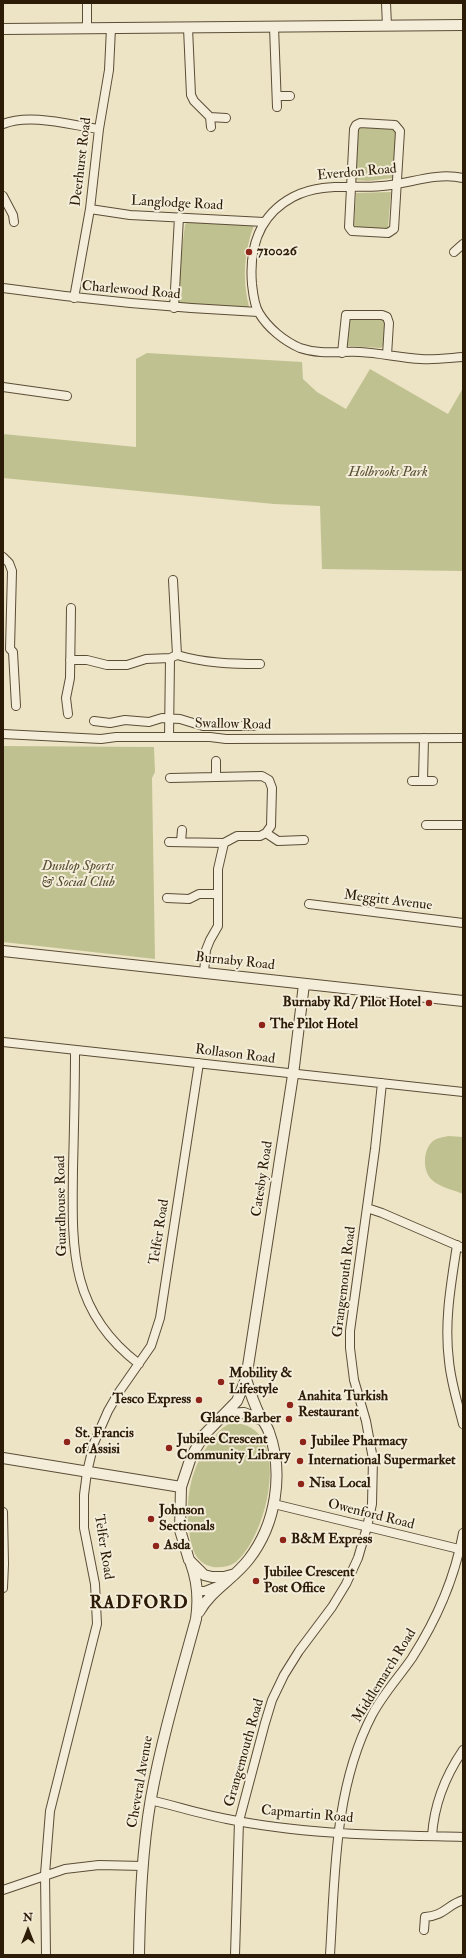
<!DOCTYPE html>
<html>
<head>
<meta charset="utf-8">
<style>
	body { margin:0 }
	#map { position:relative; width:466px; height:1958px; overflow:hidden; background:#ede4c6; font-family:"IM FELL Double Pica",serif }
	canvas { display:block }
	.frame { position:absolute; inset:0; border:4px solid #2c1b06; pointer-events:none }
	.north { position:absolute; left:8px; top:1910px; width:40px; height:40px; -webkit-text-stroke:3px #f3edda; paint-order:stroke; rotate:0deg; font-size:11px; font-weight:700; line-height:16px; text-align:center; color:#2c1b06 }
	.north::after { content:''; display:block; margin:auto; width:14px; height:18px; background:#2c1b06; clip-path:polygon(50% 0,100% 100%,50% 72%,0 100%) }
</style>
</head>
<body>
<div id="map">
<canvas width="466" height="1958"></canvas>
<div class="frame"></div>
<div class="north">N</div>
</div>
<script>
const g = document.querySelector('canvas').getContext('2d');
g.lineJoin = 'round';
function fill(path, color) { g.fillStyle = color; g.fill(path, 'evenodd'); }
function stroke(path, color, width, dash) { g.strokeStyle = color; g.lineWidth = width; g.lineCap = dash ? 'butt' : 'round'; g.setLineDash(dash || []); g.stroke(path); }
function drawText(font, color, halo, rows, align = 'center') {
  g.font = font + ' "IM FELL Double Pica",serif'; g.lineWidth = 4; g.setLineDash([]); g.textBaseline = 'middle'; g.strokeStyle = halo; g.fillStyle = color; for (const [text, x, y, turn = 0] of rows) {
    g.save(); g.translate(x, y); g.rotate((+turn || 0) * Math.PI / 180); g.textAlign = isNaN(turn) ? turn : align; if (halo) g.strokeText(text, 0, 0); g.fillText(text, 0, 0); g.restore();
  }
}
const green = new Path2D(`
	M361,127l32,2 3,2 -3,47 -25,3 -13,-1 3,-51z
	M391,192l-3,35 -3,3 -29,-3 -2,-2 2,-32z
	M190,221l64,4c-10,28 -12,53 -5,82l-3,1 -64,-3 -4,-4 2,-38 5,-38 2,-3z
	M351,318l31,1 3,3 -2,24 -2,2 -33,-2 -1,-2 1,-24z
	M147,353l155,9 1,17 14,13 29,17 24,-40 78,45 15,-26v183l-141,-2 -2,-63 -46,-2 -271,-26v-44l133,13v-88z
	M3,746l151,1 1,25 -3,6 3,181 -152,-17z
	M448,1136l15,1v57c-9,-4 -24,-7 -31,-14 -10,-9 -9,-31 1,-39 4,-3 11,-4 15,-5z
	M231,1423c64,-1 37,113 5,139 -7,5 -16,6 -23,5 -19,-4 -22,-21 -24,-37 -4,-33 2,-63 22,-89 6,-8 11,-14 20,-18z`);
const minor = new Path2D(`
	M87,3v25
	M386,3l1,23
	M274,27l3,80
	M188,28l3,67 3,6 16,16 1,10
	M277,96h13
	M210,117l16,1
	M360,123l35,2 5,6 -6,98 -6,4 -36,-2 -3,-4 5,-98 2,-4z
	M3,124c27,-11 67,1 96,5
	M463,178c-28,-6 -54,6 -81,8 -31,3 -60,-4 -89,11 -34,18 -44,51 -41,87 1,9 2,21 7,29 9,15 25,28 41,35 20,7 40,3 60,4 21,1 40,6 61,7 14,1 28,-1 42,-2
	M3,196l10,19 1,7
	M90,209l40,6 134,7
	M454,252l9,-8
	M3,288c85,12 170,20 255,24
	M74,298l16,-89 9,-80 10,-59 2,-42
	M174,308l5,-91
	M342,353l4,-38h36l5,2 2,6 -2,32
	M3,387l64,9
	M3,557l6,6 3,8 -2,78 3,3 3,54
	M177,655c27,8 55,9 83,9
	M70,660h17l20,5h20l19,-6 24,-1
	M68,714l-2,-16 4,-20 1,-70
	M94,721l16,2 15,-3 24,2 13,-4 18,1 23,7h51
	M3,734l98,5 15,-2h94l16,2 237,-1
	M169,737l1,-79 7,-3 -4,-75
	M216,777v-16
	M170,778l92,-2 7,4 3,8 -1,38 -5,7 -6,3h-23l-13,7 -6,26v57l-8,14 -4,10 -2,22
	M412,781h21
	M423,781l1,-43
	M426,825h37
	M266,833l12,8 26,-1
	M169,842l55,1
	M181,842l1,-12
	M167,898l22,1 10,-5h19
	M309,904l154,19
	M3,1042l460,50
	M75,1050c0,40 -1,79 -2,119 -1,79 -4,142 66,195
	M367,1208l15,5 81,35
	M457,1245c-6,39 -13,77 -8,116 2,22 9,43 14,63
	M274,1504l189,46
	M3,1512l1,52 -1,24
	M198,1591h7l15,-6
	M150,1800c26,6 51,14 77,19 77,16 158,16 236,18
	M432,1836c2,-31 14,-61 31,-86
	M3,1890l62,-21 34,-4 44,1
	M424,1930l1,-13c19,-1 22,-12 38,-17
	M46,1955l-1,-81 5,-63 47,-187 -2,-40 -11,-56v-33l3,-23 7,-29 14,-32 11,-19 32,-46 9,-28 39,-255
	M235,1955l4,-134 26,-98 7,-23 12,-25 15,-24 33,-44 14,-23 12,-26 9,-31 5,-23 1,-45 -7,-38 -12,-41 -4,-32v-17l25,-182 7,-66
	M330,1955c5,-80 4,-167 42,-240 11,-21 27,-38 40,-57 25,-39 43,-80 51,-125`);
const tertiary = new Path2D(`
	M3,29l460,-4
	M3,951l460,50
	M225,1414l19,-1 18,7
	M3,1458l178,29
	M235,1574l-11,3h-12l-8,-2 -15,-15 -9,-30 1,-43 10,-30 13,-22 33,-34 9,-22 47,-304 11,-91
	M199,1612c12,-22 35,-33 50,-53 27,-35 35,-86 20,-127 -2,-6 -6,-11 -9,-16 -6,-12 -10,-24 -14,-37
	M139,1955c1,-52 3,-105 12,-157 11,-61 29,-120 45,-179 3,-20 2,-36 -5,-55`);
const markers = [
	[249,252,4,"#8f2418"],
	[429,1003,4,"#8f2418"],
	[262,1025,4,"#8f2418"],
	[221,1382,4,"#8f2418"],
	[199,1400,4,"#8f2418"],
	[290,1405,4,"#8f2418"],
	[289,1419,4,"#8f2418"],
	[67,1442,4,"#8f2418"],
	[303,1442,4,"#8f2418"],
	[169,1448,4,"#8f2418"],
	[300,1461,4,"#8f2418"],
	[301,1484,4,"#8f2418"],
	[151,1519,4,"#8f2418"],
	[283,1540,4,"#8f2418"],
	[156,1546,4,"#8f2418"],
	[256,1581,4,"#8f2418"]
];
const streetNames = [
	["Deerhurst Road",82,162,-83],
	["Everdon Road",357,173,-5],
	["Langlodge Road",177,204,3],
	["Charlewood Road",131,291,5],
	["Swallow Road",233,725,1],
	["Meggitt Avenue",388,901,7],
	["Burnaby Road",235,962,6],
	["Rollason Road",235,1055,7],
	["Catesby Road",263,1179,-81],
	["Guardhouse Road",62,1206,-91],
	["Telfer Road",160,1232,-81],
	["Grangemouth Road",345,1282,-83],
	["Owenford Road",371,1515,14],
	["Telfer Road",103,1547,81],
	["Middlemarch Road",385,1676,-58],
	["Grangemouth Road",245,1753,-74],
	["Cheveral Avenue",141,1782,-80],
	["Capmartin Road",307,1815,5]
];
const poiNames = [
	["710026",257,252],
	["Burnaby Rd / Pilot Hotel",421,1003,"right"],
	["The Pilot Hotel",270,1025],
	["Mobility &",229,1374],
	["Lifestyle",229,1390],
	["Anahita Turkish",298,1397],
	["Restaurant",298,1413],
	["Tesco Express",191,1400,"right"],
	["Glance Barber",281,1419,"right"],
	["St. Francis",75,1434],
	["of Assisi",75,1450],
	["Jubilee Crescent",177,1440],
	["Community Library",177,1456],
	["Jubilee Pharmacy",311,1442],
	["International Supermarket",308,1461],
	["Nisa Local",309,1484],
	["Johnson",159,1511],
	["Sectionals",159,1527],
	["B&M Express",291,1540],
	["Asda",164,1546],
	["Jubilee Crescent",264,1573],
	["Post Office",264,1589]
];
const parkNames = [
	["Holbrooks Park",388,473],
	["Dunlop Sports",78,867],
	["& Social Club",78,883]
];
const districtNames = [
	["RADFORD",139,1604]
];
fill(green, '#c0c190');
stroke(minor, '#5c4d36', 10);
stroke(tertiary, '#5c4d36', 12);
stroke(minor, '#f3edda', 8);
stroke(tertiary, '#f3edda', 10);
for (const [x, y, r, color] of markers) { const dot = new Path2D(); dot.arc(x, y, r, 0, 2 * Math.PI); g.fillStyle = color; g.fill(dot); stroke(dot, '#f3edda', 1.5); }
drawText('14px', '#2c1b06', '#f3edda', streetNames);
drawText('bold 14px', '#2c1b06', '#f3edda', poiNames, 'left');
drawText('italic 14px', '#584d2f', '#f3edda', parkNames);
g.letterSpacing = '1px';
drawText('bold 18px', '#2c1b06', '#f3edda', districtNames);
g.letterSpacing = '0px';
</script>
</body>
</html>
